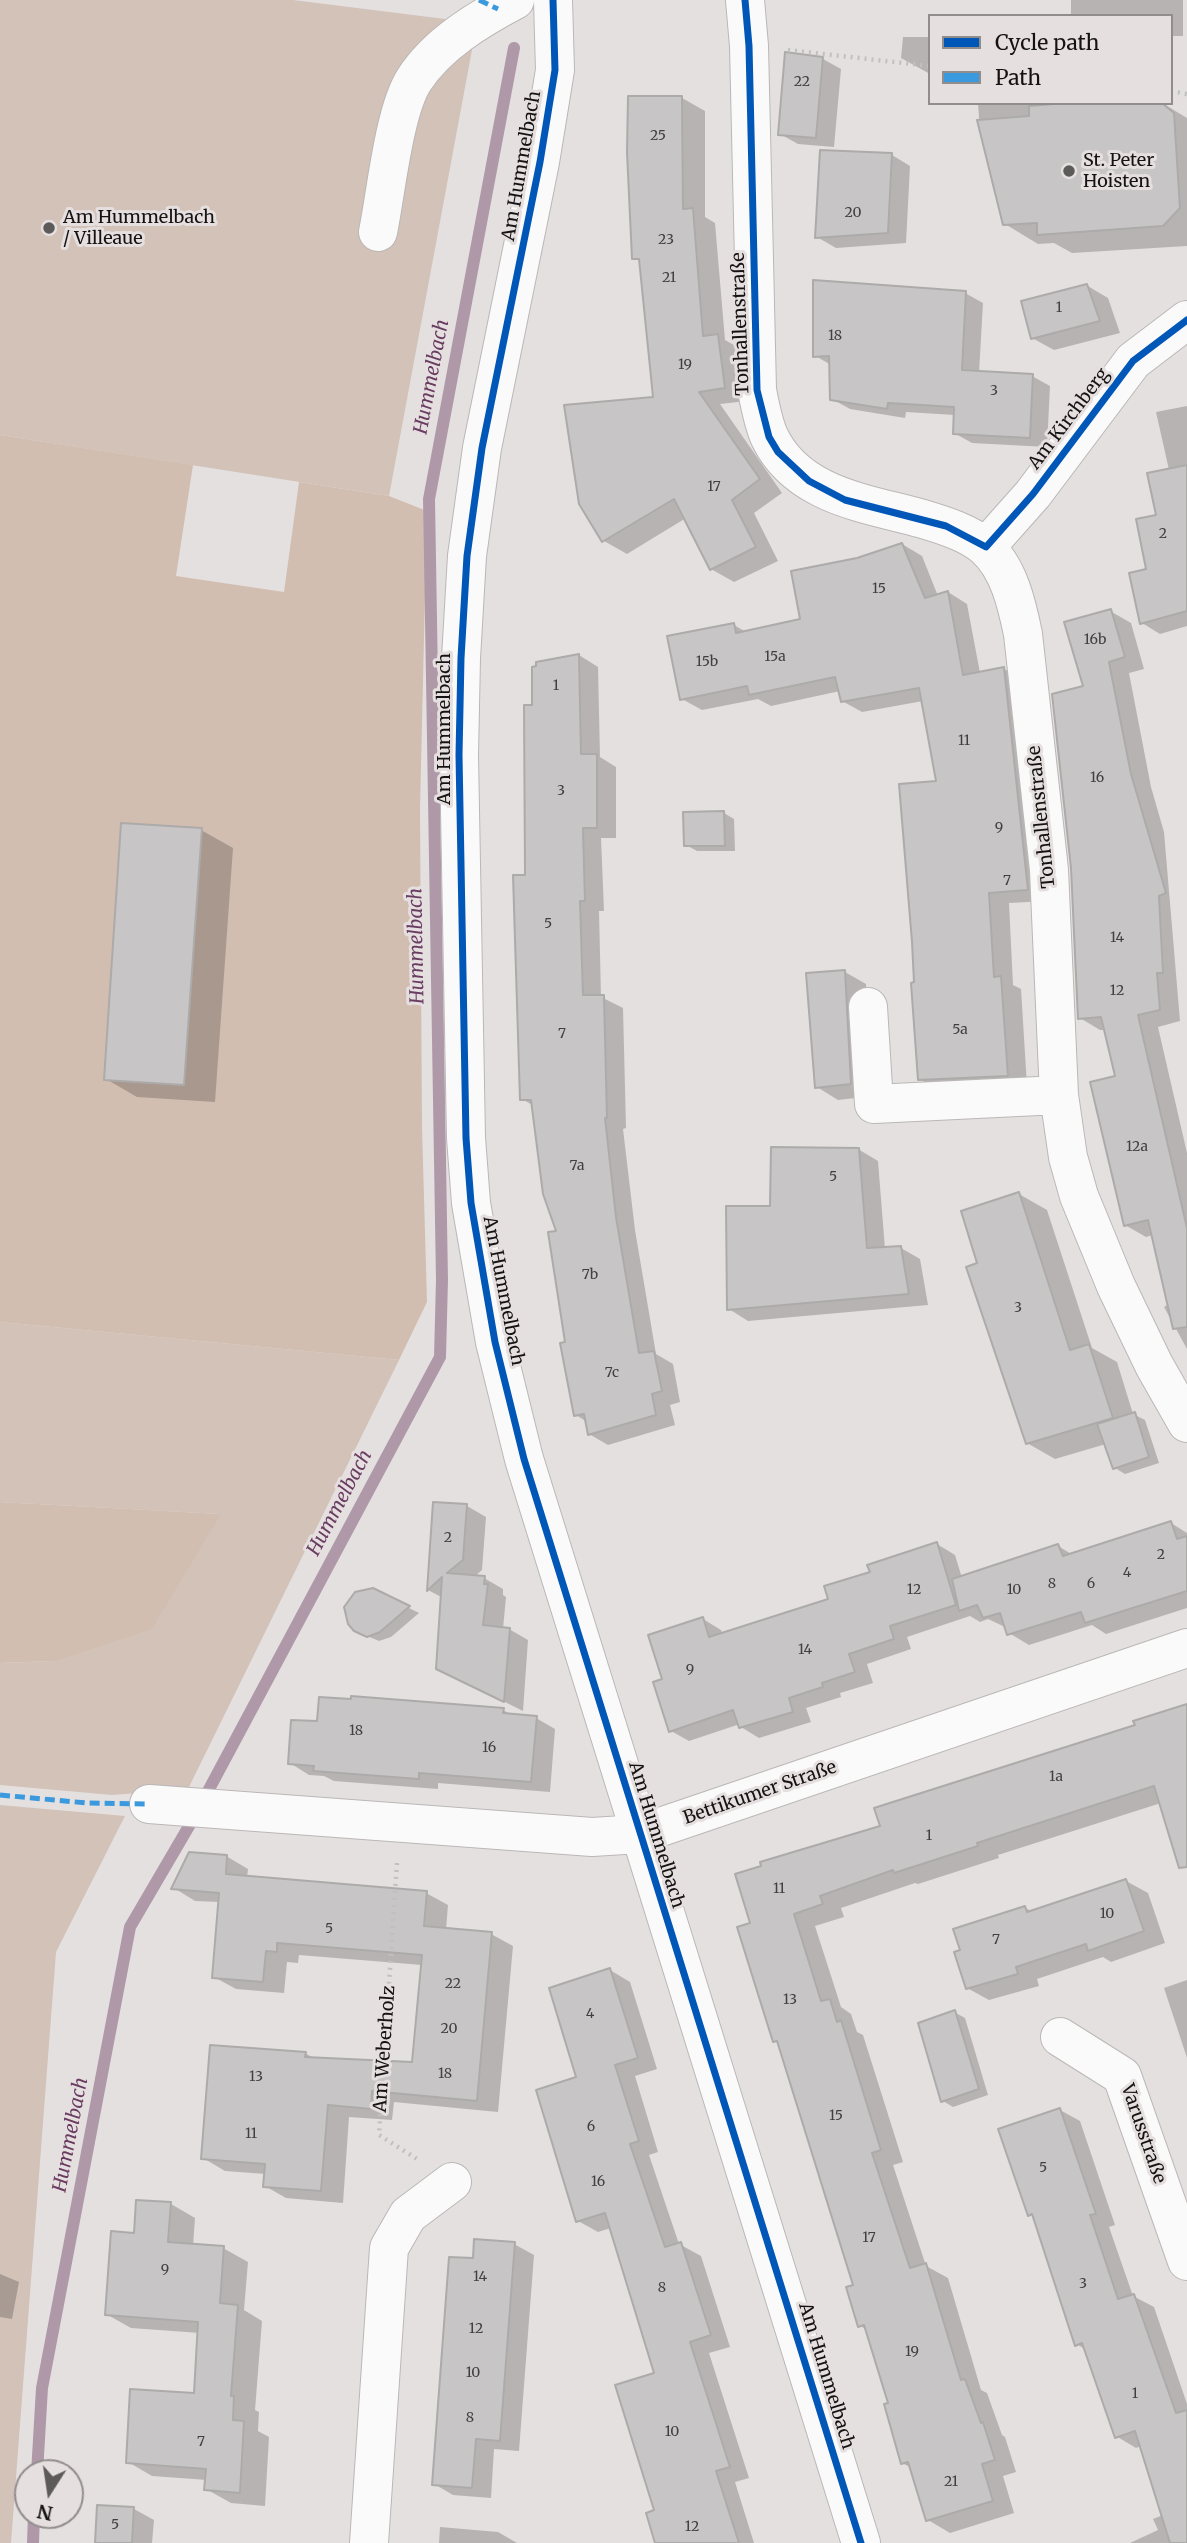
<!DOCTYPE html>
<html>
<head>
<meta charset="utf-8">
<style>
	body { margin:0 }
	#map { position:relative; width:1187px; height:2543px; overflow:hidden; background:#e5e0e0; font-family:Merriweather,serif }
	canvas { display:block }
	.legend { position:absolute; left:928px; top:14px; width:245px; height:91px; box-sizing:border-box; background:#e6dfdf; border:2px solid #928d8d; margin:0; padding:9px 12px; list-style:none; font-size:21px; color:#141212 }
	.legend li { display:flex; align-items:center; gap:14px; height:35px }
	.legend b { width:35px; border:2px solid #928d8d }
	.north { position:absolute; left:14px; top:2459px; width:70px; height:70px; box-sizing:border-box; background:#e6dfdf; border:2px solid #928d8d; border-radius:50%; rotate:192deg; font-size:19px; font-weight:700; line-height:28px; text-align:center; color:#141212 }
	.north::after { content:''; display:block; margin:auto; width:24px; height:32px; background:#5d5a5a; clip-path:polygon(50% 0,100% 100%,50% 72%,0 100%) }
</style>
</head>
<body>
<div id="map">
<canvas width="1187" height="2543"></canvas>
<ul class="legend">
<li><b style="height:9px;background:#0057b8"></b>Cycle path</li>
<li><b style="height:9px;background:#3b9ade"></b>Path</li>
</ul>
<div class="north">N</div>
</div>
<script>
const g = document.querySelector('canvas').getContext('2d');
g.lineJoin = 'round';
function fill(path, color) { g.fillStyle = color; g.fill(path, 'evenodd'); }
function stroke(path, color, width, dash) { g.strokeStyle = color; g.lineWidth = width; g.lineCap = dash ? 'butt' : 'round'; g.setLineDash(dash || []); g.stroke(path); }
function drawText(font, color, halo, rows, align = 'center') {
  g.font = font + ' Merriweather,serif'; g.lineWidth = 6; g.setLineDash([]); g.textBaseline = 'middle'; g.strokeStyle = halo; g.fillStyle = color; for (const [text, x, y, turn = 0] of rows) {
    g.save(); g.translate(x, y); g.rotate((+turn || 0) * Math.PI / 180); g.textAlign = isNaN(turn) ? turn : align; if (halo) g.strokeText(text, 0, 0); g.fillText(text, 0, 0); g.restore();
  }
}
const green = new Path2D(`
	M0,0h293l168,21 13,18 -85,457 -389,-61z
	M0,1322l399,38 -211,429 -76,6 -112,-10v-122l55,-2 165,-147 -220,-12z
	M0,1805l125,11 -69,136 -45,591h-11z`);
const forest = new Path2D(`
	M0,435l193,30 -17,111 108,16 15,-110 90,14 38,15 -7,298 2,318 5,175 -28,58 -399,-38z
	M0,1502l221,12 -69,115 -97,32 -55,2z`);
const shadow = new Path2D(`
	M1071,0h112v36h-12v-20h-100z
	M903,37h27v37l-29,-16z
	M823,59l18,10 -7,78 -36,-3 -18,-10z
	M682,98l23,13v106l10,6 10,117 16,9 6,52 -27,3 62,89 -28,20 24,48 -44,21 -23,-13 -25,-51 -59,36 -23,-13 51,-142 -14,-137 -7,-4z
	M978,103h184l25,15v128l-115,7 -18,-10 -16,1 -33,-20 -26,-106z
	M892,155l18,11 -4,77 -70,5 -19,-11z
	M1086,285l22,13 12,35 -66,17 -22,-12z
	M965,293l18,10 -4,70 53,3 18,10 -3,61 -75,-4 -18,-10 1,-18 -49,-3 -1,6 -55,-9 -18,-10 -1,-34 -17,-10z
	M1187,406v220l-27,8 -18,-11 6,-52 21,-101 -13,-58z
	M902,544l20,12 16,40 10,-4 19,12 13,69 24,-4 20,11 23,221 -38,2 4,82 8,4 6,97 -88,4 -20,-11 -3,-95 22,-202 -15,-81 -61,11 -20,-11 -2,-10 -69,15 -13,-7 -56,11 -20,-11 52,-74 12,7 56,-11 56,-62z
	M1110,611l21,12 13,46 -15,4 22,114 13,45 16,189 -22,6 29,126v196l-23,-42 5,-3 -16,-69 -7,2 -21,-12 -8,-147 -11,-48h-6l-20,-12 5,-330z
	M579,655l19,12 2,90 16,10v71h-15l3,73h-5l2,86 22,11 3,120 -3,1 12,101 21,124 17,10 7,38 -10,3 5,20 -67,20 -19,-11 -2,-12 -11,-7 -9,-71 -8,-111 -25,-127 -12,-7 5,-222 7,-170z
	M724,813l10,6 1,32h-38l-11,-6z
	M201,830l32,18 -18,254 -78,-5 -31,-18z
	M845,972l21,12 6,112 -34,4 -21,-13z
	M858,1149l20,12 7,88 16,-1 19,11 8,46 -180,16 -19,-12 43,-101z
	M1019,1194l28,16 45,138 25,14 16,52 12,6 14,43 -34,11 -10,-6 -9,-24 -51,15 -28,-16 -48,-179z
	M435,1503l32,3 19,11 -4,53 -8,7 10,1 19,11v6l3,2 -3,32h6l19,11 -5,71 -86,-43 6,-70 -15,-8z
	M1171,1523l16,10v75l-81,26 -14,-9 -63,20 -20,-12 -2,-5 -19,-9 -8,3 -10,-6 -63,21 4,12 -44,15 6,19 -33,10 1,4 -35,11 5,14 -52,16 -18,-11 -1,-3 -51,17 -18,-10 -7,-51 39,-61 18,11 2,5 107,-35 42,-27 65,-29 18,11 7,23 96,-32 15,9z
	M373,1590l46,23 -28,24 -12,4 -12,-5z
	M1187,1706v118l-26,-21 -163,52 1,3 -81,26 -3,-1 -74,25 3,9 -29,9 26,81 10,7 6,18 6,3 40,127 -10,3 33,101 22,12 33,112 6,3 15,42 3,2 11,35 -13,4 11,37 -64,20 -22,-13 -16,-52 -10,-5 -12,-59 -23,-74 -8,-5 -3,-38 -76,-243 -6,-3 -22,-116 130,-97z
	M503,1710l11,6 22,2 19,11 -5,63 -112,-9v6l-104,-8 -10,-5 -15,-1 -19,-12 29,-40z
	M226,1856l22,13 -1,9 179,15 22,12 -2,25 45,4 22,12 -15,166 -104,-10 -2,18 -43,-3 -6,86 -57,-5 -21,-12 1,-12 -41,-3 -22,-13 102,-105 10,6 98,5 9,-99 -123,-10 -1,8 -11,-1 -3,31 -48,-4 -22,-12 6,-75 -25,-1 -21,-13z
	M1126,1881l22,12 17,50 -54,19 -8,-5 -66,22 2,7 -50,14 -22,-12 58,-80 8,4z
	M610,1970l20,12 27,87 -22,7 23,76 -9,3 30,89 22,12 29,91 -21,6 40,125 -14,4 19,61h-97l-1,-169 -45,-146 -13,4 -20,-11v-142z
	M1187,1980v78l-23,-70z
	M954,2012l11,6 23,77 -35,12 -10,-6z
	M1060,2110l20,11 35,104 -6,2 24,69 21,11 33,97v139h-57l28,-13 -5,-11 10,-4 -22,-69 -5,2 -20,-12 -30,-86 -9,-6 -42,-126 -5,-4z
	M171,2204l24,14 -2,28 30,2 25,14 -4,48 18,11 -7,89 4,2 -1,19 11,6 -4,69 -34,-3 -25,-14 1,-9 -55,-4 -24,-14 68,-67 4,-62 -69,-5 -25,-14 29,-79z
	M514,2244l20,11 -15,196 -25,-2 -3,49 -38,-3 -19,-11 40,-224z
	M0,2274l19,8 -7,37 -12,-2z
	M99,2507l35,2 20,11 -2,23h-56z
	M440,2527l58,5 19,11h-78z`);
const stream = new Path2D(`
	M207,1793l233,-436 2,-77 -13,-781 85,-451
	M37,2473l5,-85 88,-461 62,-106
	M33,2543l1,-28`);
const building = new Path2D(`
	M785,52l38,5 -7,81 -38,-3z
	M628,96h54l1,113 10,-1 10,128 15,-2 7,54 -26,4 61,87 -28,21 24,47 -46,23 -36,-71 -72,43 -23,-38 -15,-99 89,-8 -14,-138h-7l-5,-107z
	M1066,103h96l12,10 6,95 -17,18 -126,9v-12l-34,2 -26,-105 52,-4v-10z
	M820,150l72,3 -4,80 -73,5z
	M813,280l153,11 -4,79 71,4 -3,64 -77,-4 1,-27 -66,-4 -1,6 -57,-9 -1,-44 -16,1z
	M1087,284l13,37 -69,18 -10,-38z
	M1187,465v146l-47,13 -11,-51 17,-4 -10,-50 20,-4 -9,-42z
	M902,543l23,55 23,-7 15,84 41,-8 24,223 -39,3 5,84 7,-1 7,100 -90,4 -7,-97 3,-1 -2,-40 -13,-158 37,-3 -17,-93 -78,14 -6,-25 -86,18 -2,-9 -67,14 -13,-64 67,-13 2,10 64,-14 -9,-48 66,-13z
	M1111,609l14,48 -16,5 22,112 35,119 -7,3 4,77h-6l3,37 -22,5 49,213v99l-14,2 -25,-109 -24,6 -34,-144 25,-6 -14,-59 -23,2 -7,-151 -19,-174 31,-8 -19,-64z
	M579,654l2,100h16v74h-14l2,73h-5l3,94h21l3,123h-2l11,99 23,136 15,-2 8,40 -10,3 4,21 -68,20 -4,-21 -10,2 -14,-73 5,-1 -17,-110 8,-1 -13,-37 -12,-94h-11l-7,-225h12l-1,-170h8v-38l4,-1v-4z
	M724,811l1,35h-41l-1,-34z
	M121,823l81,5 -18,257 -80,-5z
	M845,970l6,114 -36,4 -9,-115z
	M771,1147l88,1 8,100 34,-2 8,48 -182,16 -1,-104h44z
	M1019,1192l51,158 19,-6 24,74 -87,26 -60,-177 11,-4 -16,-52z
	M1135,1412l14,45 -36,12 -16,-45z
	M433,1502l34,2 -4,56 -16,13 38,3 -1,8h4l-5,41 27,3 -6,74 -68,-33 6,-92 -15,14z
	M1171,1521l6,18 10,-3v55l-102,32 -4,-11 -74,23 -7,-22 -17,5 -6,-13 -18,6 -7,-32 106,-35 5,12z
	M937,1542l19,63 -66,21 4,13 -45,15 6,18 -33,11 1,4 -34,11 4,14 -54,16 -6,-18 -64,22 -16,-50 9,-3 -14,-44 55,-18 6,20 119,-38 -4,-13 46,-14 -3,-7z
	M373,1588l37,18 -30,26 -13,5 -13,-6 -6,-7 -4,-17 11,-15z
	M351,1696l153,12 -1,5 34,3 -6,66 -112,-9v6l-106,-8 1,-5 -26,-2 3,-44 26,1 2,-24 32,2z
	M1187,1704v163l-8,1 -25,-82 -177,57 1,3 -84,27 -1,-3 -73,26 3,8 -29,10 27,87 9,-2 7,23 4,-2 40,130 -9,3 38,115 16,-5 35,117 4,-1 16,44 2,-1 12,38 -13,4 11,37 -67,20 -18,-59 -7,2 -17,-60 4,-1 -24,-78 -6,2 -12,-40 7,-2 -76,-244 -4,1 -36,-115 13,-4 -15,-49 26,-8 -1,-4 120,-36 -6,-18 261,-83 -2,-4z
	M189,1852l38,3 -1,19 201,17 -3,35 68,6 -15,169 -105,-10 -1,18 -43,-4 -7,86 -58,-4 2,-23 -64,-5 9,-114 96,7 -1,5 107,5 10,-107 -145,-12v9l-11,-1 -3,31 -51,-4 7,-85 -48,-4z
	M1126,1879l18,52 -56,20 -2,-7 -70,23 2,7 -52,15 -12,-37 6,-2 -7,-21 72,-23 2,6z
	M610,1968l28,90 -23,7 24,76 -9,3 35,103 16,-5 30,93 -21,7 40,125 -14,4 23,72h-84l-9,-30 8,-3 -39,-125 39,-12 -49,-160 -29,9 -40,-132 40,-13 -27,-89z
	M955,2010l24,79 -38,13 -23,-79z
	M1060,2108l36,106 -6,1 28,84 16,-5 42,119 11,-3v133h-17l-35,-112 -20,7 -33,-95 -7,3 -43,-132 -4,2 -30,-87z
	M136,2200l35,2 -3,40 56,4 -4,57 18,2 -7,91h3l-1,24 11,1 -4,72 -36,-3 2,-21 -80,-6 4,-74 64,4 4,-71 -93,-7 6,-84 23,2z
	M474,2239l41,3 -15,199 -24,-2 -4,49 -40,-3 17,-228 24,1z
	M97,2505l37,2 -2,36h-37z`);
const path = new Path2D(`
	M788,50l142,16
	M1171,91l16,3
	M397,1863l-18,272 38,24`);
const minor = new Path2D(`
	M553,0l2,70 -15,92 -58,286 -15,108 -6,102 -2,97 7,383 5,65 24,139 29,117 337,1084
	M745,0l4,46 8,344c3,16 6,32 12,46 28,60 97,67 154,83 20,6 46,14 62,28 24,21 32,58 38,87l26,236 10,225 9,62 11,39 37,90 38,79 33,58
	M378,232c8,-39 16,-121 36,-152 23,-36 65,-61 101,-80
	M986,547l47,-53 100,-133 54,-41
	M868,1007l6,97 185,-9
	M149,1804l443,33 48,-3 547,-186
	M1060,2037l62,39 65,185
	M369,2543l20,-295 19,-33 44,-33`);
const quiet = new Path2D(`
	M479,0l19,9
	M0,1795l87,8 62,1`);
const cycleway = new Path2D(`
	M553,0l2,70 -15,92 -58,286 -15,108 -6,102 -2,97 7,383 5,65 24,139 29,117 337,1084
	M745,0l4,46 8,344 12,47 9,15 31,29 36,19 101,26 40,21 47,-53 100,-133 54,-41`);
const markers = [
	[1069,171,7,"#5d5a5a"],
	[49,228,7,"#5d5a5a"]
];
const numberNames = [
	["22",802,82],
	["25",658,136],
	["20",853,213],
	["23",666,240],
	["21",669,278],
	["1",1059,308],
	["18",835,336],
	["19",685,365],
	["3",994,391],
	["17",714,487],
	["2",1163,534],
	["15",879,589],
	["16b",1095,640],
	["15a",775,657],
	["15b",707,662],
	["1",556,686],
	["11",964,741],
	["16",1097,778],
	["3",561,791],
	["9",999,828],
	["7",1007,881],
	["5",548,924],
	["14",1117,938],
	["12",1117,991],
	["5a",960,1030],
	["7",562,1034],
	["12a",1137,1147],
	["7a",577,1166],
	["5",833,1177],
	["7b",590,1275],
	["3",1018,1308],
	["7c",612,1373],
	["2",448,1538],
	["2",1161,1555],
	["4",1127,1573],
	["8",1052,1584],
	["6",1091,1584],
	["12",914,1590],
	["10",1014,1590],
	["14",805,1650],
	["9",690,1670],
	["18",356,1731],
	["16",489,1748],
	["1a",1056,1777],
	["1",929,1836],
	["11",779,1889],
	["10",1107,1914],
	["5",329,1929],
	["7",996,1940],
	["22",453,1984],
	["13",790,2000],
	["4",590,2014],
	["20",449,2029],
	["18",445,2074],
	["13",256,2077],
	["15",836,2116],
	["6",591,2127],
	["11",251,2134],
	["5",1043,2168],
	["16",598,2182],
	["17",869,2238],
	["9",165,2270],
	["14",480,2277],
	["3",1083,2284],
	["8",662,2288],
	["12",476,2329],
	["19",912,2352],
	["10",473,2373],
	["1",1135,2394],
	["8",470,2418],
	["10",672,2432],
	["7",201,2442],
	["21",951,2482],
	["5",115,2525],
	["12",692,2527]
];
const poiNames = [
	["St. Peter",1083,161],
	["Hoisten",1083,182],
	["Am Hummelbach",63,218],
	["/ Villeaue",63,239]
];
const streetNames = [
	["Am Hummelbach",522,166,-80],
	["Tonhallenstraße",741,324,-92],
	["Am Kirchberg",1069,419,-53],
	["Am Hummelbach",445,729,-90],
	["Tonhallenstraße",1042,817,-96],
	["Am Hummelbach",503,1291,79],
	["Bettikumer Straße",760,1793,-19],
	["Am Hummelbach",656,1835,73],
	["Am Weberholz",385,2049,-86],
	["Varusstraße",1143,2134,71],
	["Am Hummelbach",826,2376,73]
];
const waterNames = [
	["Hummelbach",432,377,-79],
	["Hummelbach",417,946,-91],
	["Hummelbach",340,1503,-62],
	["Hummelbach",71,2135,-79]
];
fill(green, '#d2c2b8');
fill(forest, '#d2beb1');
fill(shadow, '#0003');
stroke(stream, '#af99a9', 12);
fill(building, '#c8c5c6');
stroke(building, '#adaaaa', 2);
stroke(minor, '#bbb7b7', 40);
stroke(path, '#c1c0c0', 4.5, [2, 5]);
stroke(minor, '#fbfafa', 38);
stroke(quiet, '#3b9ade', 5, [10, 5]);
stroke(cycleway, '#0057b8', 7);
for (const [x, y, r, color] of markers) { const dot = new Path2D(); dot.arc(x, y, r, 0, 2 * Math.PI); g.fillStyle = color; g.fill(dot); stroke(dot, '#e6dfdf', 2.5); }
drawText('14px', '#413f3f', null, numberNames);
drawText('18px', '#141212', '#e6dfdf', poiNames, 'left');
drawText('18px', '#141212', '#e6dfdf', streetNames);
drawText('italic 19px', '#693d62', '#e6dfdf', waterNames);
</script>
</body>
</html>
